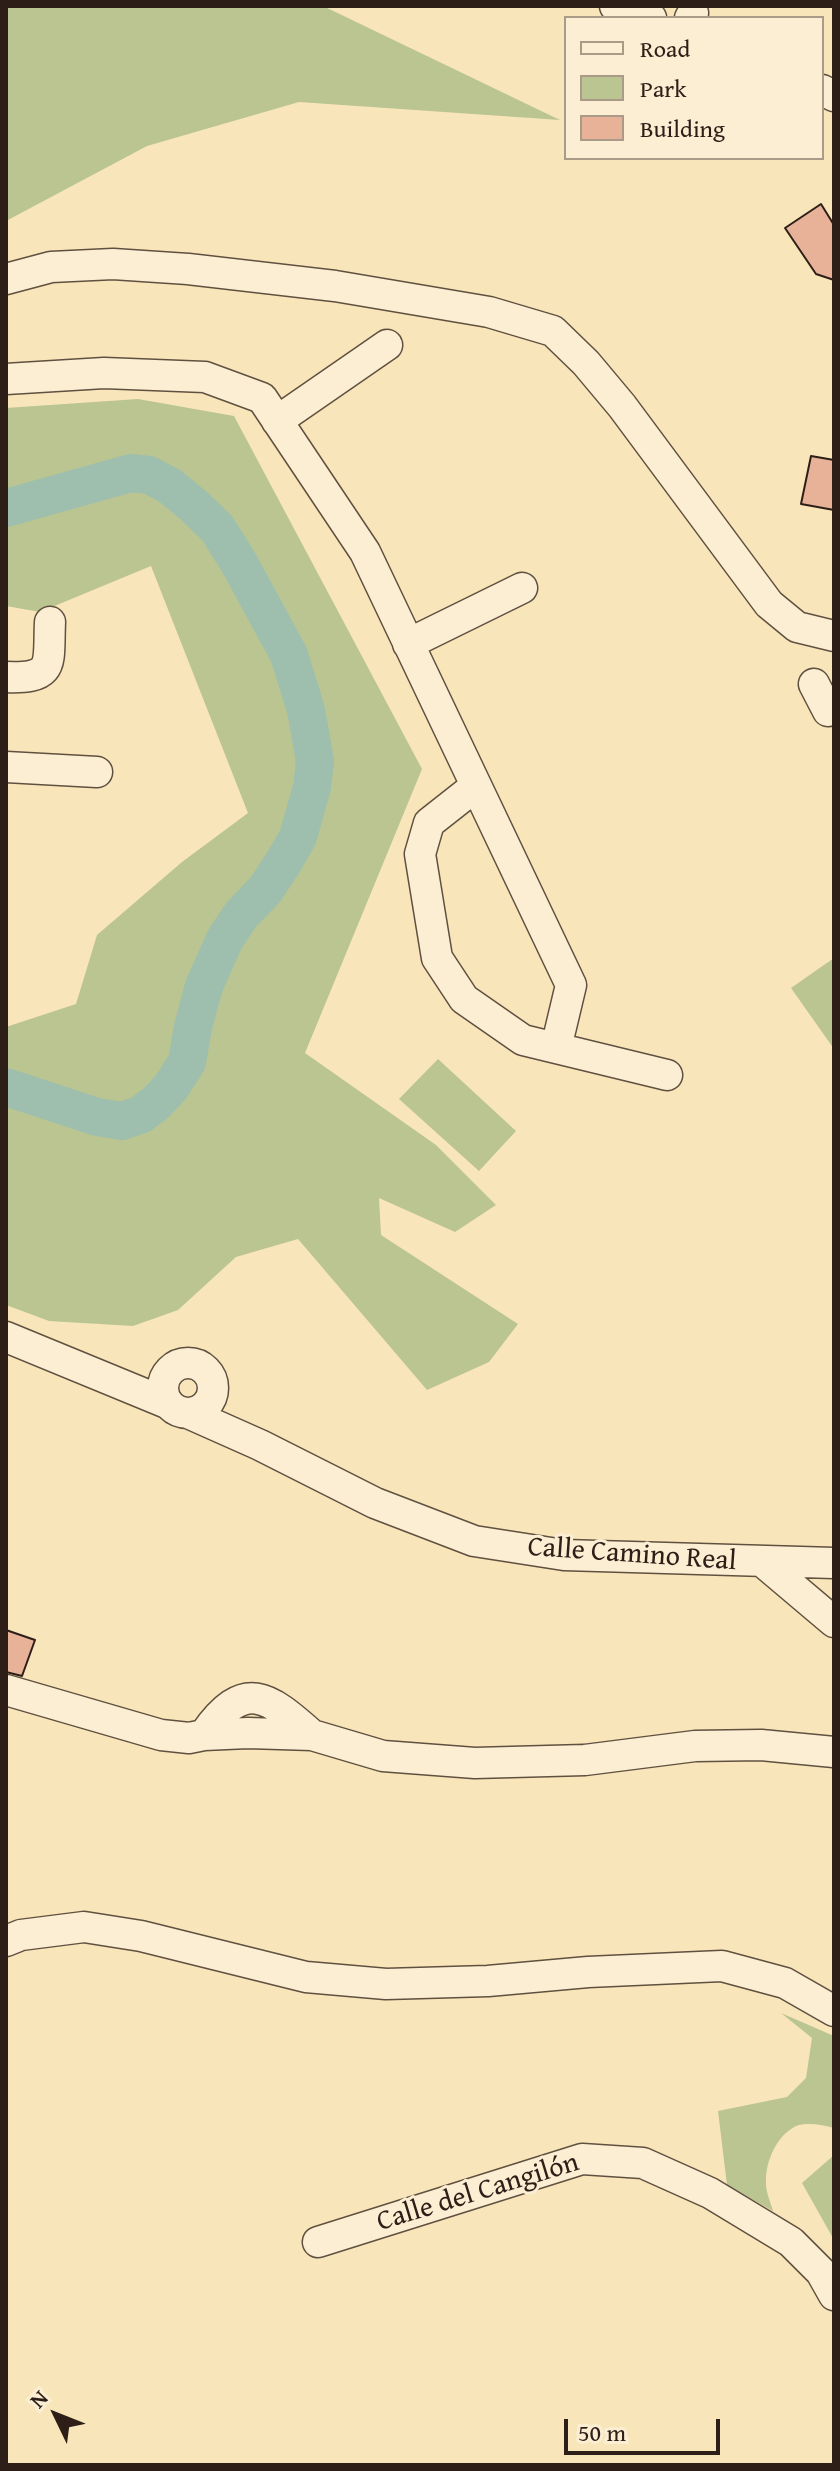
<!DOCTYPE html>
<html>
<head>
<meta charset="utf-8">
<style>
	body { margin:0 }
	#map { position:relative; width:840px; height:2471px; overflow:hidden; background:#f9e5ba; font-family:"Gentium Book Plus",serif }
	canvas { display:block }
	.frame { position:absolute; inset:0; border:8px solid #2d1f18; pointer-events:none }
	.legend { position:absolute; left:564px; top:16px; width:260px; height:144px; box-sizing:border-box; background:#fbeed2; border:2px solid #a99b88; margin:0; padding:10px 14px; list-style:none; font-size:24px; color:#2d1f18 }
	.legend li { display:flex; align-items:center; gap:16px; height:40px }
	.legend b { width:40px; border:2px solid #a99b88 }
	.north { position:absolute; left:16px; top:2375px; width:80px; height:80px; -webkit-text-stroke:6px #fbeed2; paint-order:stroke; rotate:313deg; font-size:22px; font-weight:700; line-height:32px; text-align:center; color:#2d1f18 }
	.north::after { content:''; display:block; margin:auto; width:28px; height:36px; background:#2d1f18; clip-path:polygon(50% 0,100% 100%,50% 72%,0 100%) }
	.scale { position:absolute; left:564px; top:2419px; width:156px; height:36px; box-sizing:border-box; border:4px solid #2d1f18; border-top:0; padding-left:10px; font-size:24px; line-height:28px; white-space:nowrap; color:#2d1f18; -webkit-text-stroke:6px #fbeed2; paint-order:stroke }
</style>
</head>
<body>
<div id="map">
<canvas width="840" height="2471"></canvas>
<div class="frame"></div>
<ul class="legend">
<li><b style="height:10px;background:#fbeed2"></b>Road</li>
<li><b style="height:22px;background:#bac592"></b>Park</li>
<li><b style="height:22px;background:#e8b299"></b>Building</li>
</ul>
<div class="north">N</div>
<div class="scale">50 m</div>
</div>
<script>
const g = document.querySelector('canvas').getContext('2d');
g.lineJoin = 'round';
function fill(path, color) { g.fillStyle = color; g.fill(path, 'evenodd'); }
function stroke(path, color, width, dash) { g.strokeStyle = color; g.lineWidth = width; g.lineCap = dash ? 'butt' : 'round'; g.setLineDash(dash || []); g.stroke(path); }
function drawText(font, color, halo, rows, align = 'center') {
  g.font = font + ' "Gentium Book Plus",serif'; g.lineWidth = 6; g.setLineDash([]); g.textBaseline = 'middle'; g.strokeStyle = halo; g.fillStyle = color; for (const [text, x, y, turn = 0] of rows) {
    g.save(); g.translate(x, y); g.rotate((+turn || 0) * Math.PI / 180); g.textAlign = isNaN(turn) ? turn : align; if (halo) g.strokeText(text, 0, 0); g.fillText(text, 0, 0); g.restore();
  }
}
const green = new Path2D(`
	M6,6h317l237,114 -261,-18 -152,44 -141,75z
	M138,399l96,17 188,353 -117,284 131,92 60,60 -41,27 -76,-34 2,37 137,89 -29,38 -62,28 -129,-151 -62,18 -58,53 -45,16 -84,-5 -43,-16v-278l70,-23 21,-69 85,-73 66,-49 -97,-247 -111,46 -34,-6v-198z
	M834,958v91l-43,-61z
	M438,1059l78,72 -37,40 -80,-72z
	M781,2013l53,23v92c-11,-3 -27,-6 -38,-2 -19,9 -30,35 -30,54 -1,10 4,21 7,31l-46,-26 -9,-74 69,-14 19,-19 6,-40z
	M834,2155v85l-32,-57z`);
const river = new Path2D(`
	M6,508l125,-35 18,2 21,11 24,20 23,22 22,35 50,92 17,55 9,51 -3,26 -14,50 -15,26 -18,27 -24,25 -16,24 -21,47 -11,41 -6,35 -16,25 -15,16 -16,12 -18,6 -25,-4 -91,-30`);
const building = new Path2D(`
	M821,204l13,21v55l-18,-6 -31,-46z
	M811,456l23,4v50l-33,-6z
	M6,1630l29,10 -13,36 -16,-4z`);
const minor = new Path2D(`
	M615,6l36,12
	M690,18l3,-5
	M822,90l12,6
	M6,279l45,-12 62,-3 75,5 147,17 154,26 64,19 33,32 36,43 147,198 28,23 37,9
	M6,379l98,-6 101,4 57,21 103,154 206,433 -15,63
	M277,421l110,-76
	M408,644l114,-56
	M6,677c50,2 42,-13 44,-55
	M814,684l14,27
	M6,767l91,5
	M476,786l-47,37 -9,31 17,104 27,41 59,41 144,35
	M6,1337l163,67
	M163 1388a25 25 0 1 1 50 0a25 25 0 1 1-50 0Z
	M188,1413l72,32 115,58 99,38 90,14 270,8
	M763,1562l71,60
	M6,1690l155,45 28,3 15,-3 44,-2 64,2 71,21 92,7 110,-3 110,-14 66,-1 73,7
	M204,1735c40,-58 64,-39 108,0
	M6,1941l15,-6 63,-8 57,9 165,41 80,7 102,-3 100,-9 134,-6 63,17 49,28
	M318,2242l264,-83 61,4 67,30 81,49 30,30 13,23`);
const streetNames = [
	["Calle Camino Real",632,1555,4],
	["Calle del Cangilón",478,2193,-17]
];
fill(green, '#bac592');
stroke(river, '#9ebfad', 38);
fill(building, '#e8b299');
stroke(building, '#2d1f18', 2);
stroke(minor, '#605040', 33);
stroke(minor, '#fbeed2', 30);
drawText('28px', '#2d1f18', '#fbeed2', streetNames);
</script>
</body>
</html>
